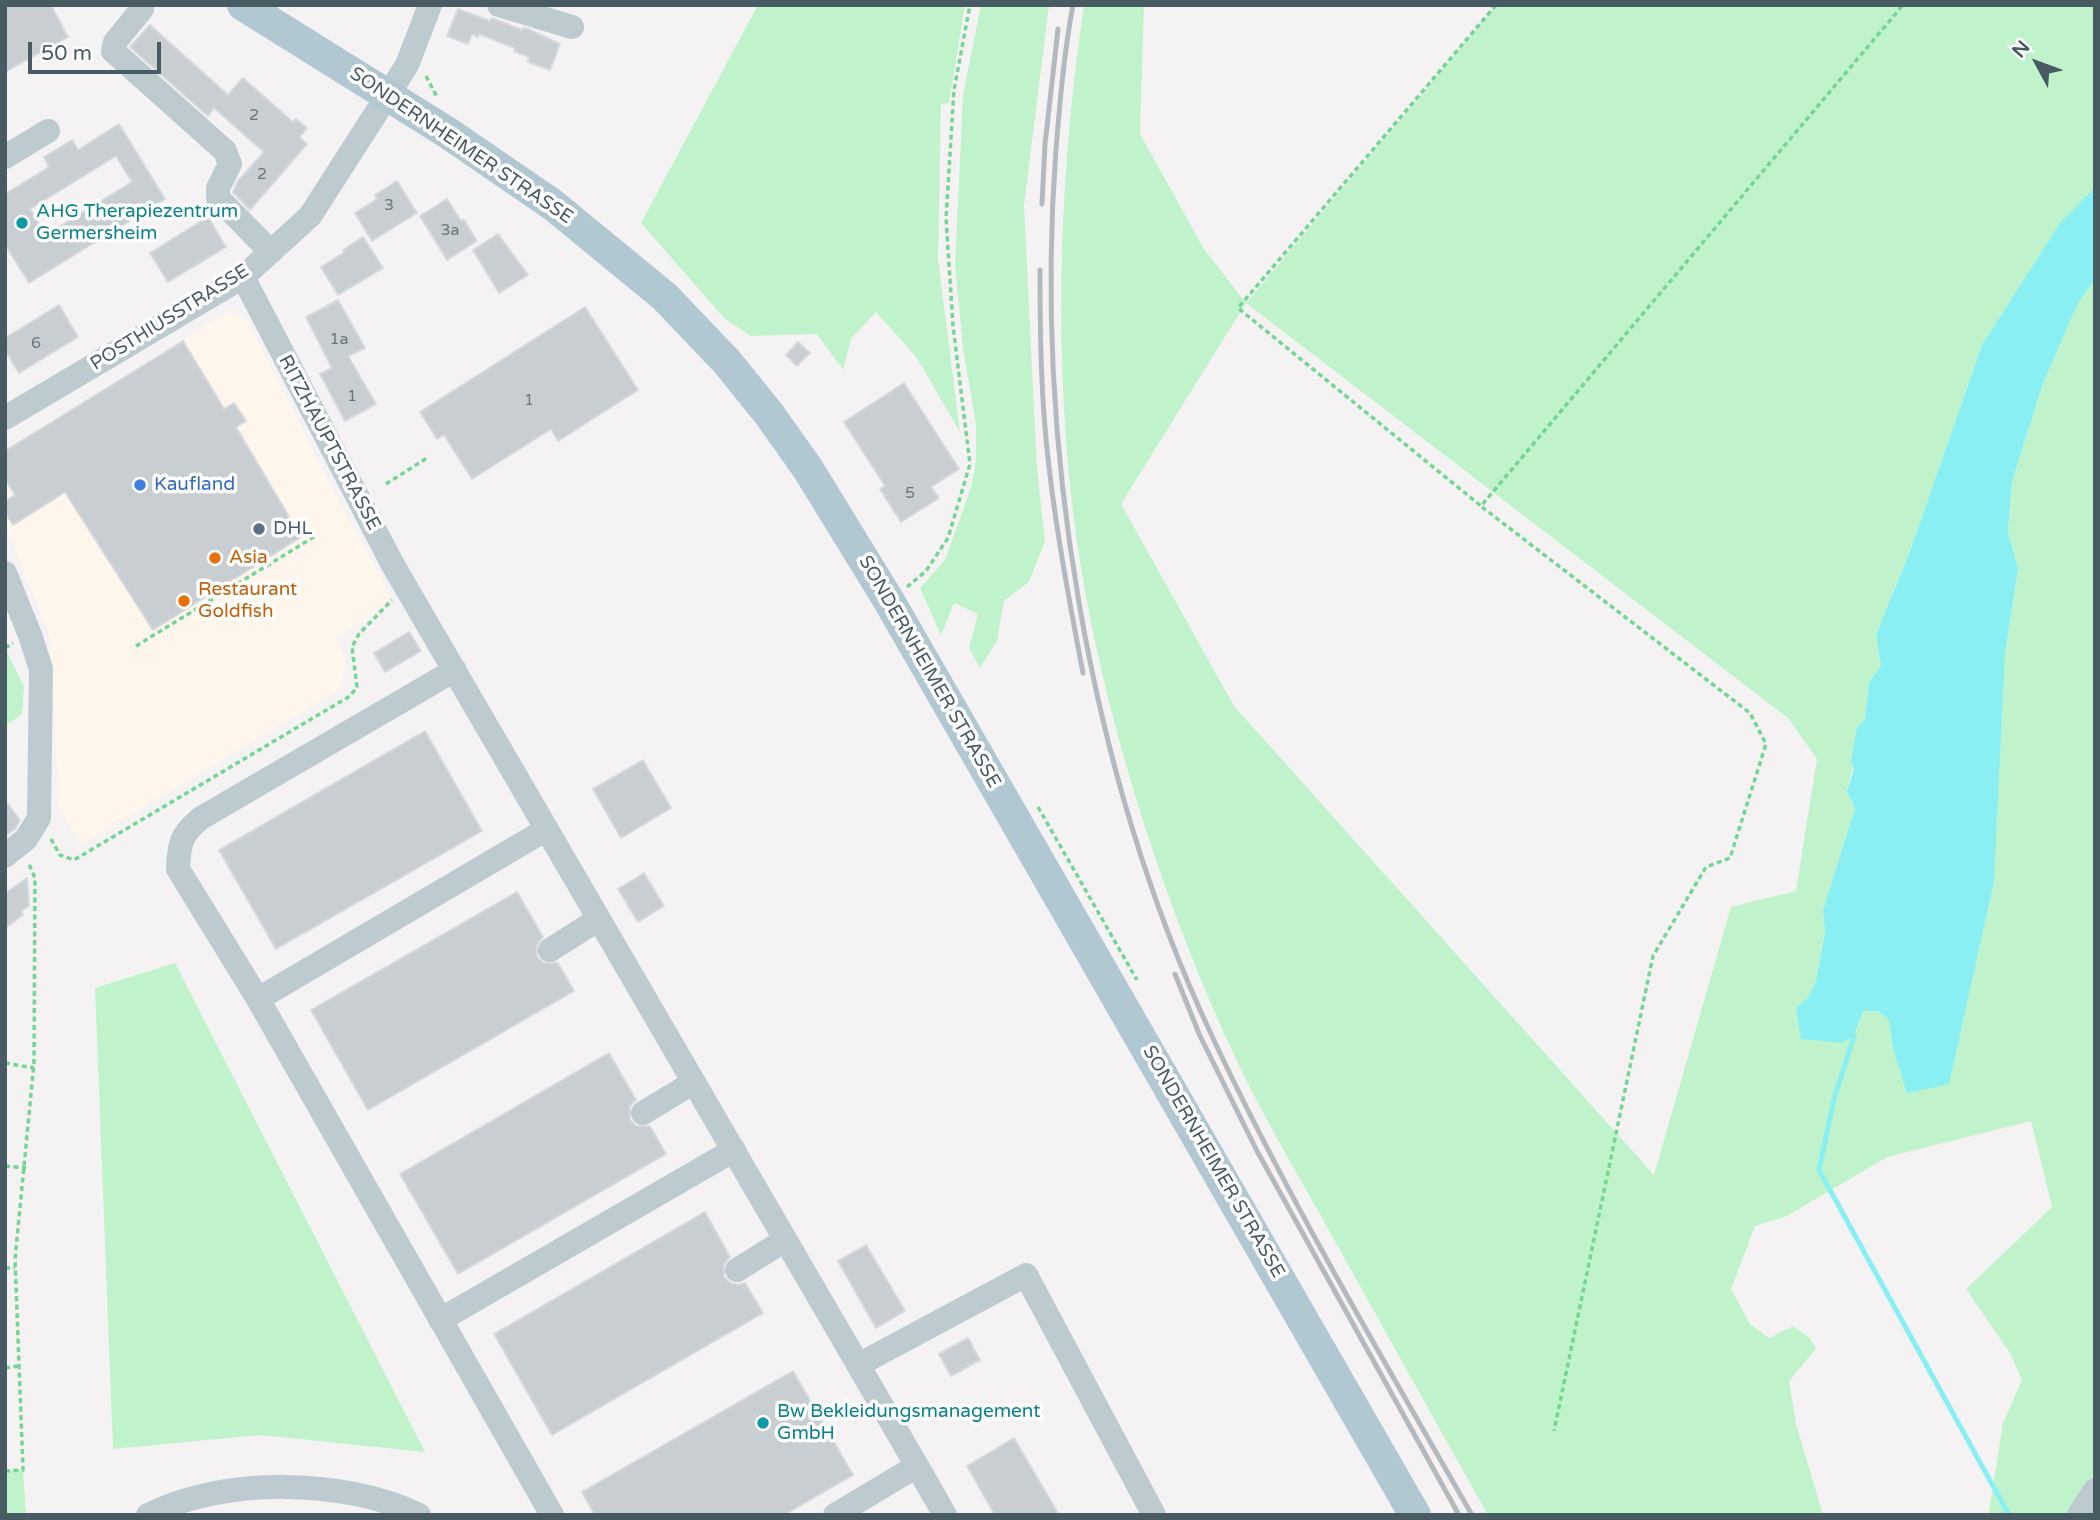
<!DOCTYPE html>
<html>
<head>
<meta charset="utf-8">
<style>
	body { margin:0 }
	#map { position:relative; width:2100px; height:1520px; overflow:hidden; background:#f5f2f3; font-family:"Varela Round",sans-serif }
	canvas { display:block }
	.frame { position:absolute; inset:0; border:7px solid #485a62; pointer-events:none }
	.north { position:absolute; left:2002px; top:28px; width:70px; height:70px; -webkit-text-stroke:5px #fff; paint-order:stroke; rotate:311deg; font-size:19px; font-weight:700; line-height:28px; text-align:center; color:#485a62 }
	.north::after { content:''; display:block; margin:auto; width:24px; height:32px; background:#485a62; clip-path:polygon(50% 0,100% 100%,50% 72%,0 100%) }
	.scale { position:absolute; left:28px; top:42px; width:133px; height:32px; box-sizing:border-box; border:4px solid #485a62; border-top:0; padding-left:9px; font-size:21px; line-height:24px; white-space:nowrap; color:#485a62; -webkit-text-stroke:5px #fff; paint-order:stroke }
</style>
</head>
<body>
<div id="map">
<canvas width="2100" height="1520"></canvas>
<div class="frame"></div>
<div class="north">N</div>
<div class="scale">50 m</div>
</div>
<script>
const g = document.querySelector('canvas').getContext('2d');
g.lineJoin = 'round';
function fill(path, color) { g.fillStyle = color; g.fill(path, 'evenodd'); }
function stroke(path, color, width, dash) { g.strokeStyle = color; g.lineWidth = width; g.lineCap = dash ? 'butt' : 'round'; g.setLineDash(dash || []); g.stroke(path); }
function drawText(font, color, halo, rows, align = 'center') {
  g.font = font + ' "Varela Round",sans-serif'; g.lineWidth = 7; g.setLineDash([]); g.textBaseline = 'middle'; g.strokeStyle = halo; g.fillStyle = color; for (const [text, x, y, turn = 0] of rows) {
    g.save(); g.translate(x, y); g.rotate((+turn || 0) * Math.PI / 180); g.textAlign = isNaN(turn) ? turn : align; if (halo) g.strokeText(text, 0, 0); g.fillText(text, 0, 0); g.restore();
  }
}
const commercial = new Path2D(`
	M230,311l17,9 95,187 49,89 -21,21 -35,22 11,20 -5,30 -259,155 -23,-35 -9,-172 -45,-113v-75z`);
const green = new Path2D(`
	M758,5h207l-16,98 -8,1 -3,155 22,173 -43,-74 -41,-46 -25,27 -8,31 -26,-36 -66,2 -27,-18 -83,-95z
	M981,5h68l-25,200 13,264 8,72 -16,41 -25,19 -7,40 -17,27 -11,-20 9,-34 -24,-11 -13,32 -21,-47 25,-28 27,-75 4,-25v-36l-13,-76 -8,-83 8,-170z
	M1084,5h60l-4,129 64,115 42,54 251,-298h598v182l-35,36 -78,122 -72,206 -34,84 5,31 -12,16 -4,37 -18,72 8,17 -32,102 2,22 -9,49 -8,17 46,38 9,-25h15l11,9 4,29 112,-396 13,-84 -10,-37 4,-50 31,-99 35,-80 17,-24v1195l-27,41h-78l-1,-3 14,-89 19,-43 -12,-27 -44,-64 86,-82 -21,-86 -144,36 -100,59 -32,10 -24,63 19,35 19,14 24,-12 17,12 6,11 -27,32 7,43 27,91h-335c-53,-94 -105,-188 -157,-281 -35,-63 -73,-126 -103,-192 -75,-166 -137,-366 -157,-547 -17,-162 -11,-329 13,-490zM1246,303l542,415 29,41 -21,132 -65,16 -77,268 -420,-469 -113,-202z
	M7,652l17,35 -2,27 -17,12v-73z
	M175,963l250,489 -165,-17 -147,14 -18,-461z
	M23,1470l3,45h-21v-44z`);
const water = new Path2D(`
	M2095,187v92l-17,24 -35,80 -31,99 -4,50 10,37 -13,84 -11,228 -45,203 -42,9 -14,-44 -4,-29 -11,-9h-15l-9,25 -12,7 -41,-4 -5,-31 12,-10 8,-17 9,-49 -2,-22 32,-102 -8,-17 7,-22 -3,-8 6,-33 8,-9 4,-37 12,-16 -5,-31 34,-84 72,-206 78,-122z`);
const stream = new Path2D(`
	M1854,1036l-20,63 -15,71 190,345`);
const building = new Path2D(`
	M5,5h46l17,32 -63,35z
	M458,9l32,12 2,-3 30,12 1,-2 5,1 32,15 -10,26 -22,-8 1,-5 -15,-6 1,-3 -36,-14 -1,3 -6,-3 -4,10 -21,-8z
	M150,25l78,70 15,-17 50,44 3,-3 11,9 -7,9 7,7 -57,66 -17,-18 5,-11 26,-29 -50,-44 -6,8 -78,-69z
	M119,124l46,75 -136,84 -24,-39v-50l44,-27 -5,-10 28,-17 6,10zM116,156l16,26 -86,53 -16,-26z
	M397,181l20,32 -45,28 -17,-28 22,-14 -2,-4z
	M447,199l14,22 3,-1 13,21 -30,19 -27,-44z
	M208,217l18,30 -58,35 -18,-29z
	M498,234l30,41 -29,18 -26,-43z
	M363,237l20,31 -45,27 -17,-28 24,-15 -2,-2z
	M338,300l27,48 -17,8 28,48 -31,17 -25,-47 12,-6 -26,-51z
	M59,305l19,32 -59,36 -14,-23v-12z
	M585,307l53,83 -80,51 -7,-12 -79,50 -28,-44 -7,4 -17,-27z
	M183,341l41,68 10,-6 12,18 -10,6 65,110 -148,93 -88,-138 -52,33 -8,-13v-11l10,-6 -10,-16v-28z
	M798,342l12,11 -13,13 -11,-11z
	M904,383l55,86 -28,18 8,11 -38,24 -21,-33 5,-3 -41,-64z
	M409,632l12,19 -36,21 -11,-19z
	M425,731l57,100 -206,118 -57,-99z
	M643,760l28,48 -50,30 -28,-49z
	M5,800l15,20 -5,9 -10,7z
	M644,873l20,33 -26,16 -20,-33z
	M27,878l2,28 -8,5 2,4 -18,13v-39l2,3z
	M517,892l26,45 -6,7v13l7,6h14l16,28 -206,119 -57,-100z
	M609,1053l27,47 -6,6v14l6,6h14l16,28 -208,120 -58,-100z
	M705,1212l25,45 -6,7v13l7,6 7,2 7,-2 18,30 -211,122 -58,-101z
	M866,1245l39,66 -29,17 -38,-67z
	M968,1338l12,22 -29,16 -12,-22z
	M793,1371l60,104 -69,40h-189l-13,-23z
	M1014,1438l45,77h-64l-28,-49z`);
const path = new Path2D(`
	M1496,5l-258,303 243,198 422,-501
	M426,76l11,21
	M386,484l41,-26
	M1482,507l268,206 16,31 -36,114 -24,9 -53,89 -99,475
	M907,587l19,-16 22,-33 22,-74 -17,-138 -7,-108 8,-128 16,-85
	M136,646l181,-111
	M5,648l8,-5
	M1038,807l99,173
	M51,839l9,16 14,5 276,-164 7,-9 -5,-40 7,-13 33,-34
	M5,1063l29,5
	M5,1166l21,2
	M5,1268h10
	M5,1368l14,-2
	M5,1471l18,-1 -8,-211 19,-196 1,-185 -7,-16`);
const minor = new Path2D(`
	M499,5l73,22
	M142,9l-27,33 -2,9 112,100 5,13 -12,24v10l53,54
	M5,157l43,-26
	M243,277l150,288 524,901
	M5,418l238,-141 67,-61 97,-151 23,-60
	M5,573l25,62 11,34 -2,149 -13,21 -21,17
	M455,670l-254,148c-20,16 -22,26 -23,51l80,130 294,516
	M550,950l49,-31
	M258,999l289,-170
	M643,1113l51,-31
	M737,1270l48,-30
	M440,1320l294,-170
	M858,1365l168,-90 128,240
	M148,1515c76,-38 195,-37 271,0
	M835,1515l82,-49 28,49
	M2079,1515l16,-25`);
const major = new Path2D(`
	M243,5l205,128 105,72 112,92 62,65 42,52 39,55 81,132 526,914`);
const rail = new Path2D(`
	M1073,5c-9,48 -13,96 -17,144 -22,291 31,620 155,885 77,165 171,323 261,481
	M1042,204l3,-60 13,-115
	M1040,270c0,66 1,132 9,197 8,69 21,138 34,206
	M1175,974l25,62 57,115 202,364`);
const markers = [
	[22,223,7,"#0f9aa8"],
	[140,485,7,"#3f7fe0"],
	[259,529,7,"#5c6f8a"],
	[215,558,7,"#e8710a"],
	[184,601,7,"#e8710a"],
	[763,1423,7,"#0f9aa8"]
];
const numberNames = [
	["2",254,116],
	["2",262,175],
	["3",389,206],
	["3a",450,231],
	["1a",339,340],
	["6",36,344],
	["1",352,397],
	["1",529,401],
	["5",910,494]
];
const streetNames = [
	["SONDERNHEIMER STRASSE",461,146,34],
	["POSTHIUSSTRASSE",170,318,-32],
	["RITZHAUPTSTRASSE",329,443,62],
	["SONDERNHEIMER STRASSE",929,672,60],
	["SONDERNHEIMER STRASSE",1213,1162,60]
];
const cultureNames = [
	["AHG Therapiezentrum",36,212],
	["Germersheim",36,234],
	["Bw Bekleidungsmanagement",777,1412],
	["GmbH",777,1434]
];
const shopNames = [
	["Kaufland",154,485]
];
const serviceNames = [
	["DHL",273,529]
];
const foodNames = [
	["Asia",229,558],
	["Restaurant",198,590],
	["Goldfish",198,612]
];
fill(commercial, '#fef6ed');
fill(green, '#c0f3cb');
fill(water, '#8aeff3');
stroke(stream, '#8aeff3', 5);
fill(building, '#c9ced2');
stroke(building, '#d6dade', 2);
stroke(path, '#75d595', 3.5, [5, 3.5]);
stroke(minor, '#bdcad0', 24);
stroke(major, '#b1c7d2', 32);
stroke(rail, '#b4b9bd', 5);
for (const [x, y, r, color] of markers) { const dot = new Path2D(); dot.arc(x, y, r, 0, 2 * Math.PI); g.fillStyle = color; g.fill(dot); stroke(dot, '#fff', 2.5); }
drawText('16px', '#68777e', null, numberNames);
drawText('19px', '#485a62', '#fff', streetNames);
drawText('19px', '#0d838f', '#fff', cultureNames, 'left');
drawText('19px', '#366cbe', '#fff', shopNames, 'left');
drawText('19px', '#4e5e75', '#fff', serviceNames, 'left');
drawText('19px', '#c56008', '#fff', foodNames, 'left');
</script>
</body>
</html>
